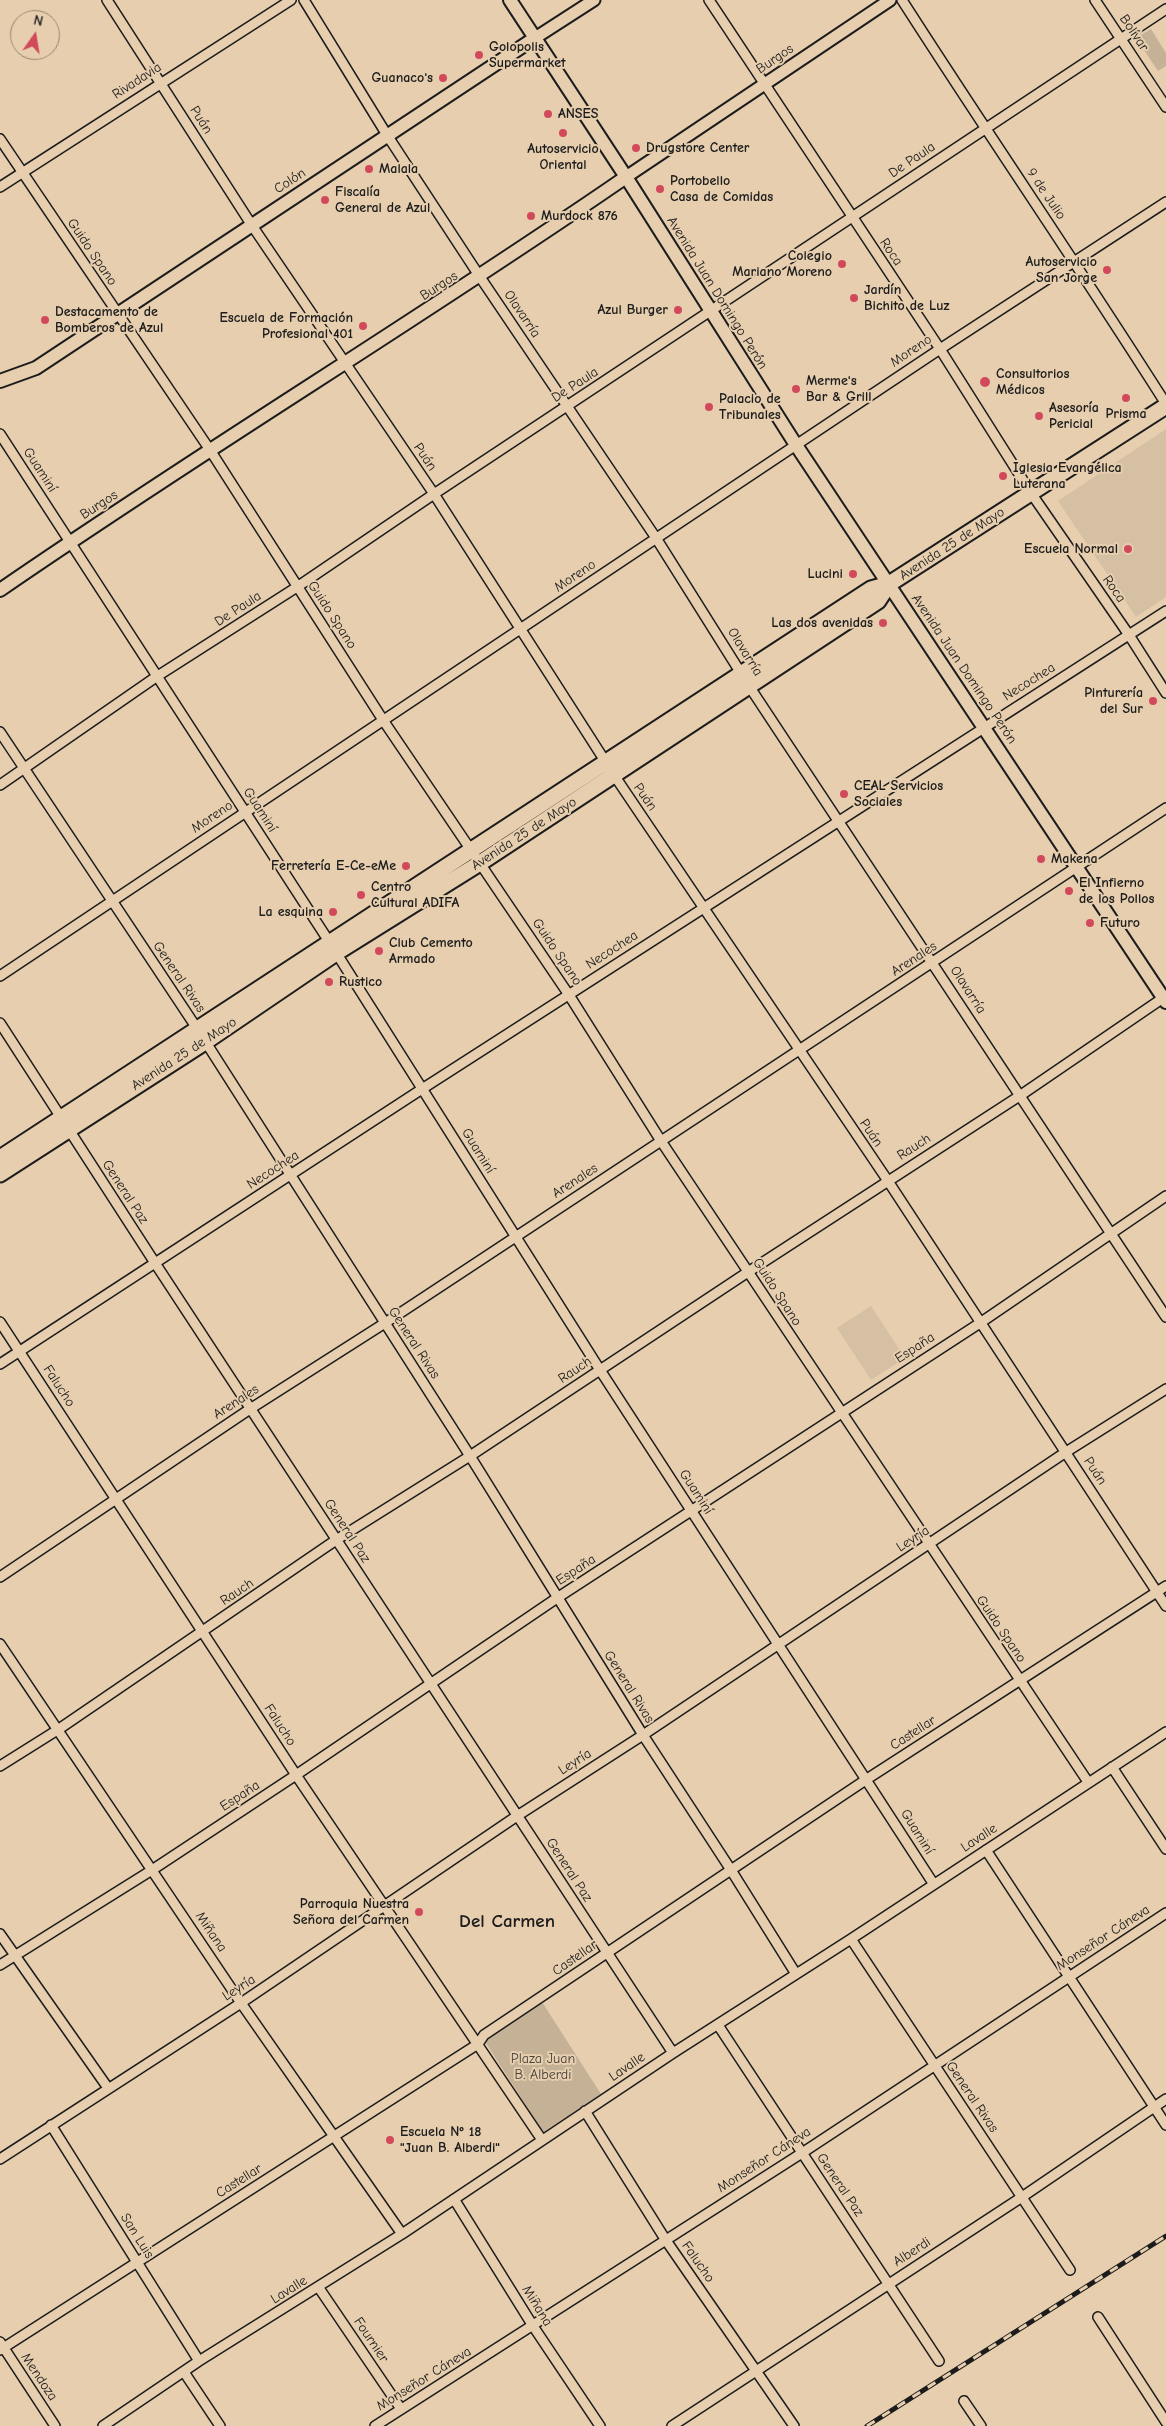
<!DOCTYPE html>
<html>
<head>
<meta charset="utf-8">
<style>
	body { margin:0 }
	#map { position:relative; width:1166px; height:2426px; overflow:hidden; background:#e6ceae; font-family:"Comic Neue",sans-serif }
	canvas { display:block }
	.north { position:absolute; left:10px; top:10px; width:50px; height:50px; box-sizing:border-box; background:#e6ceae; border:1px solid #958774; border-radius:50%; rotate:13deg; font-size:14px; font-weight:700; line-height:20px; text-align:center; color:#1c1c1c }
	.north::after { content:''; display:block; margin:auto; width:18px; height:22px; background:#d1495b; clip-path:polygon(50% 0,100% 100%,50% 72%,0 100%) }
</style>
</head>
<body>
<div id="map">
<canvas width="1166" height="2426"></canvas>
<div class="north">N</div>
</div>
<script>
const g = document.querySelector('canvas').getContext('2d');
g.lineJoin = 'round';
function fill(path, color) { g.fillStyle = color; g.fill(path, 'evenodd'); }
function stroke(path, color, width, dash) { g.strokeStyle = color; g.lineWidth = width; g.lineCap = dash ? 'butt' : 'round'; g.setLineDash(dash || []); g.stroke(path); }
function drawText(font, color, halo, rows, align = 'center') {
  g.font = font + ' "Comic Neue",sans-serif'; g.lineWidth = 4; g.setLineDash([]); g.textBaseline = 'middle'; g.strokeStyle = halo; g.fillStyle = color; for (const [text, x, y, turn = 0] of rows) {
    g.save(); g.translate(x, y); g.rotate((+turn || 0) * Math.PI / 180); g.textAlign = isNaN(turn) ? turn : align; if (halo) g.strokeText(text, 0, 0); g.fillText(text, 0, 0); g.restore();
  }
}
const built = new Path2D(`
	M1166,429v168l-30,20 -78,-116z
	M871,1306l34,52 -34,22 -34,-52z`);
const green = new Path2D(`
	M1151,29l15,24v13l-8,5 -22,-33z
	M542,2002l59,92 -58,38 -59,-92z`);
const minor = new Path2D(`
	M107,0l144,224 183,270 180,281 274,406 278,425
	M304,0l83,135 93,142 176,261 93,148 417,631
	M709,0l231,349 91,144 98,142 37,58
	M902,0c87,136 178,268 264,404
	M1095,0l71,107
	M0,139l210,311 173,270 186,275 92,146 427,641
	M0,187l291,-187
	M0,434l330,509 270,427 333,513
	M0,732l198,298 272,426 173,279 88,135 65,104
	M0,785l156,-108 141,-90 137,-93 732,-485
	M0,976l940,-627 226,-147
	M0,1023l155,240 518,790
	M0,1322l296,453 246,365
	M0,1364l422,-275 744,-478
	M0,1577l250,-168 135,-86 781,-515
	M0,1644l241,359 161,231
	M0,1766l59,-37 277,-189 134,-84 278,-184 273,-177 145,-99
	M1112,1767l54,82
	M986,1850l180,275
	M0,1934l108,154
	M851,1939l219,331
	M0,1965l152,-95 144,-95 261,-177 423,-275 186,-127
	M718,2025l221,336
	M585,2111l80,128 129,187
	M51,2125l148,236
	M0,2159l241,-156 276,-187 126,-81 423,-283 100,-63
	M454,2199l79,127 67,100
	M319,2288l82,121
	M1098,2317l68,105
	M0,2342l55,84
	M0,2350l478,-306 6,-9 383,-256 299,-193
	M184,2372l36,54
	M964,2401l17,25
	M103,2426l96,-65 203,-127 271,-181 178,-114 315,-207
	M375,2426l427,-273 364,-240
	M672,2426l350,-229 144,-98`);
const tertiary = new Path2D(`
	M535,38l59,-38
	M626,177l264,-177`);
const secondary = new Path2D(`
	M510,0l116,177 170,268 370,557
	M0,381l36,-13 499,-330
	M0,590c206,-142 420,-271 626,-413`);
const primary = new Path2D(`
	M0,1158l871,-569 18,-5 277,-178
	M0,1174l205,-132 131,-89 144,-90 398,-262 11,-17`);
const rail = new Path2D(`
	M867,2426l299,-190`);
const markers = [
	[479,55,5,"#d1495b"],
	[443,78,5,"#d1495b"],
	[548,114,5,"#d1495b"],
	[563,133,5,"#d1495b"],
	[636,148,5,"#d1495b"],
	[369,169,5,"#d1495b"],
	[660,189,5,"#d1495b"],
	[325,200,5,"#d1495b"],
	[531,216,5,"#d1495b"],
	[842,264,5,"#d1495b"],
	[1107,270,5,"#d1495b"],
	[854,298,5,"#d1495b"],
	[678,310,5,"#d1495b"],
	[45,320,5,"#d1495b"],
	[363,326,5,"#d1495b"],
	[985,382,6,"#d1495b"],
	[796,389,5,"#d1495b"],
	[1126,398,5,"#d1495b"],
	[709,407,5,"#d1495b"],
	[1039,416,5,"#d1495b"],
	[1003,476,5,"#d1495b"],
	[1128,549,5,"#d1495b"],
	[853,574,5,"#d1495b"],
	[883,623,5,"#d1495b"],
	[1153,701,5,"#d1495b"],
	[844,794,5,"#d1495b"],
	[1041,859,5,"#d1495b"],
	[406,866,5,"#d1495b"],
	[1069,891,5,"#d1495b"],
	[361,895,5,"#d1495b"],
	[333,912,5,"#d1495b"],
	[1090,923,5,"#d1495b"],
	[379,951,5,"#d1495b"],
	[329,982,5,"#d1495b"],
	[419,1912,5,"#d1495b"],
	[390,2140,5,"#d1495b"]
];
const streetNames = [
	["Bolívar",1134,33,56],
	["Burgos",775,59,-34],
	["Rivadavia",137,81,-33],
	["Puán",201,120,58],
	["De Paula",912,160,-34],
	["Colón",290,181,-33],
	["9 de Julio",1046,194,56],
	["Guido Spano",92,252,56],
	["Roca",891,252,56],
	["Burgos",439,286,-33],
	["Avenida Juan Domingo Perón",717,293,58],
	["Olavarría",522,314,56],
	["Moreno",911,351,-34],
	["De Paula",575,385,-33],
	["Puán",425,457,56],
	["Guaminí",40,470,57],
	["Burgos",99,505,-33],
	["Avenida 25 de Mayo",952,544,-33],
	["Moreno",575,576,-34],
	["Roca",1114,589,55],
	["De Paula",238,609,-33],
	["Guido Spano",332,615,57],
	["Olavarría",745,652,58],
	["Avenida Juan Domingo Perón",964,669,56],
	["Necochea",1029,682,-32],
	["Puán",645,797,55],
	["Guaminí",260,810,57],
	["Moreno",212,817,-34],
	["Avenida 25 de Mayo",524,834,-33],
	["Necochea",612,950,-33],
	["Guido Spano",557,952,56],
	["Arenales",914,959,-33],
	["General Rivas",179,977,56],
	["Olavarría",968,990,57],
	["Avenida 25 de Mayo",184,1054,-33],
	["Puán",871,1133,56],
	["Rauch",914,1147,-33],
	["Guaminí",478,1151,58],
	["Necochea",273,1170,-33],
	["Arenales",575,1181,-33],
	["General Paz",125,1192,57],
	["Guido Spano",777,1292,57],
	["General Rivas",414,1343,57],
	["España",915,1348,-33],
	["Rauch",575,1370,-34],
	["Falucho",59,1386,57],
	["Arenales",236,1402,-33],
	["Puán",1095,1471,57],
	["Guaminí",696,1492,57],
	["General Paz",347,1531,57],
	["Leyría",913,1539,-33],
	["España",576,1570,-33],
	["Rauch",237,1592,-34],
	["Guido Spano",1001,1629,56],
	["General Rivas",629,1687,58],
	["Falucho",280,1725,57],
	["Castellar",913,1733,-33],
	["Leyría",575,1762,-33],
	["España",240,1796,-33],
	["Guaminí",917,1832,58],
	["Lavalle",979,1838,-33],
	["General Paz",569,1870,57],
	["Miñana",211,1932,56],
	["Monseñor Cáneva",1103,1938,-33],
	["Castellar",575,1958,-35],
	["Leyría",239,1988,-33],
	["Lavalle",627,2067,-34],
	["General Rivas",972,2097,56],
	["Monseñor Cáneva",764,2160,-33],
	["Castellar",239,2181,-32],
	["General Paz",840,2185,56],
	["San Luis",137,2236,58],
	["Alberdi",912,2252,-33],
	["Falucho",698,2262,55],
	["Lavalle",289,2290,-32],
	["Miñana",537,2306,58],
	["Fournier",371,2340,56],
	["Mendoza",39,2377,56],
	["Monseñor Cáneva",424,2379,-32]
];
const poiNames = [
	["Golopolis",489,47],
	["Supermarket",489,63],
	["Guanaco's",433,78,"right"],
	["ANSES",558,114],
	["Drugstore Center",646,148],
	["Autoservicio",563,149,"center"],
	["Oriental",563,165,"center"],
	["Malala",379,169],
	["Portobello",670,181],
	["Casa de Comidas",670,197],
	["Fiscalía",335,192],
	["General de Azul",335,208],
	["Murdock 876",541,216],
	["Colegio",832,256,"right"],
	["Mariano Moreno",832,272,"right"],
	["Autoservicio",1097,262,"right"],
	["San Jorge",1097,278,"right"],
	["Jardín",864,290],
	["Bichito de Luz",864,306],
	["Azul Burger",668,310,"right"],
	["Destacamento de",55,312],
	["Bomberos de Azul",55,328],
	["Escuela de Formación",353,318,"right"],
	["Profesional 401",353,334,"right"],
	["Consultorios",996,374],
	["Médicos",996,390],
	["Merme's",806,381],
	["Bar & Grill",806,397],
	["Palacio de",719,399],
	["Tribunales",719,415],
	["Asesoría",1049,408],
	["Pericial",1049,424],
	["Prisma",1126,414,"center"],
	["Iglesia Evangélica",1013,468],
	["Luterana",1013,484],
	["Escuela Normal",1118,549,"right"],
	["Lucini",843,574,"right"],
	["Las dos avenidas",873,623,"right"],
	["Pinturería",1143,693,"right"],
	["del Sur",1143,709,"right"],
	["CEAL Servicios",854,786],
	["Sociales",854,802],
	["Makena",1051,859],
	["Ferretería E-Ce-eMe",396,866,"right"],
	["El Infierno",1079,883],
	["de los Pollos",1079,899],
	["Centro",371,887],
	["Cultural ADIFA",371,903],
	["La esquina",323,912,"right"],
	["Futuro",1100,923],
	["Club Cemento",389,943],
	["Armado",389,959],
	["Rustico",339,982],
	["Parroquia Nuestra",409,1904,"right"],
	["Señora del Carmen",409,1920,"right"],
	["Escuela Nº 18",400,2132],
	["\"Juan B. Alberdi\"",400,2148]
];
const parkNames = [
	["Plaza Juan",543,2059],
	["B. Alberdi",543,2075]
];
const districtNames = [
	["Del Carmen",507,1922]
];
fill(built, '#d6c0a3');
fill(green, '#c5b196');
stroke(minor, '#1c1c1c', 12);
stroke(tertiary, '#1c1c1c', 15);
stroke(secondary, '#1c1c1c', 16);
stroke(primary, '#1c1c1c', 19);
stroke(minor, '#e6ceae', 9);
stroke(tertiary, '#e6ceae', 11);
stroke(secondary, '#e6ceae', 12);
stroke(primary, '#e6ceae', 15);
stroke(rail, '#1c1c1c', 5);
stroke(rail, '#e6ceae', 3, [9]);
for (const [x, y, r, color] of markers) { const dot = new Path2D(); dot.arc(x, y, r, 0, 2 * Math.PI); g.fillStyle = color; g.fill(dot); stroke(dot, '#e6ceae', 2); }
drawText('14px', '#1c1c1c', '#e6ceae', streetNames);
drawText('bold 14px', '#1c1c1c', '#e6ceae', poiNames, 'left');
drawText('14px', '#46413a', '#e6ceae', parkNames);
drawText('bold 19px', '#1c1c1c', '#e6ceae', districtNames);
</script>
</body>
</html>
